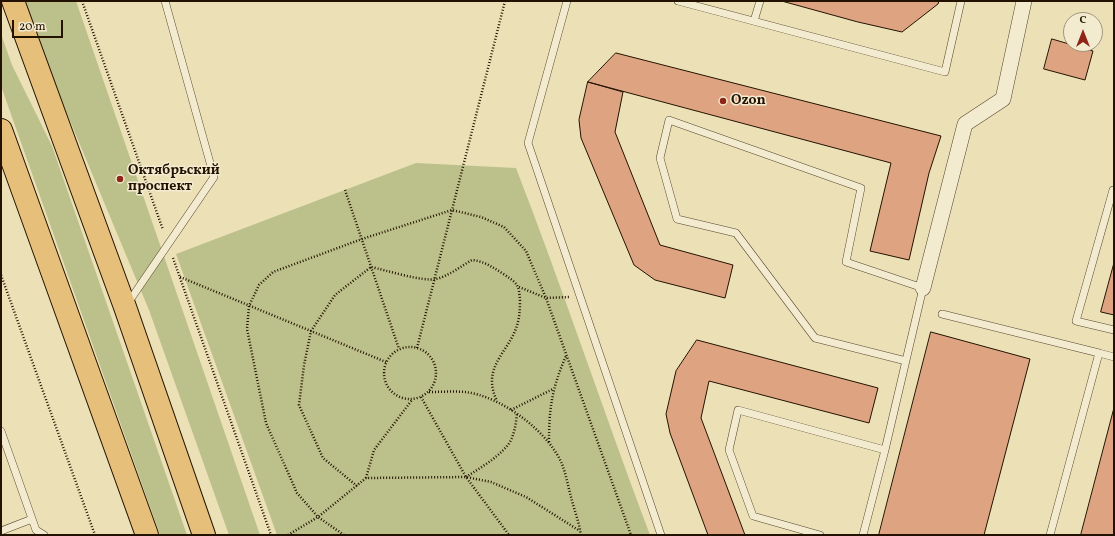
<!DOCTYPE html>
<html>
<head>
<meta charset="utf-8">
<style>
	body { margin:0 }
	#map { position:relative; width:1115px; height:536px; overflow:hidden; background:#ece0b6; font-family:Vollkorn,serif }
	canvas { display:block }
	.frame { position:absolute; inset:0; border:2px solid #231200; pointer-events:none }
	.north { position:absolute; left:1063px; top:12px; width:40px; height:40px; box-sizing:border-box; background:#f3ebd0; border:1px solid #a0947d; border-radius:50%; rotate:0deg; font-size:11px; font-weight:700; line-height:16px; text-align:center; color:#231200 }
	.north::after { content:''; display:block; margin:auto; width:14px; height:18px; background:#8f2418; clip-path:polygon(50% 0,100% 100%,50% 72%,0 100%) }
	.scale { position:absolute; left:12px; top:20px; width:51px; height:18px; box-sizing:border-box; border:2px solid #231200; border-top:0; padding-left:5px; font-size:12px; line-height:14px; white-space:nowrap; color:#231200; -webkit-text-stroke:3px #f3ebd0; paint-order:stroke }
</style>
</head>
<body>
<div id="map">
<canvas width="1115" height="536"></canvas>
<div class="frame"></div>
<div class="north">С</div>
<div class="scale">20 m</div>
</div>
<script>
const g = document.querySelector('canvas').getContext('2d');
g.lineJoin = 'round';
function fill(path, color) { g.fillStyle = color; g.fill(path, 'evenodd'); }
function stroke(path, color, width, dash) { g.strokeStyle = color; g.lineWidth = width; g.lineCap = dash ? 'butt' : 'round'; g.setLineDash(dash || []); g.stroke(path); }
function drawText(font, color, halo, rows, align = 'center') {
  g.font = font + ' Vollkorn,serif'; g.lineWidth = 3; g.setLineDash([]); g.textBaseline = 'middle'; g.strokeStyle = halo; g.fillStyle = color; for (const [text, x, y, turn = 0] of rows) {
    g.save(); g.translate(x, y); g.rotate((+turn || 0) * Math.PI / 180); g.textAlign = isNaN(turn) ? turn : align; if (halo) g.strokeText(text, 0, 0); g.fillText(text, 0, 0); g.restore();
  }
}
const green = new Path2D(`
	M20,1h56l184,534h-31l-80,-225z
	M1,34l11,31 40,81 135,389h-27l-159,-449z
	M416,163l100,5c47,121 88,245 134,367h-373l-101,-281z`);
const building = new Path2D(`
	M782,1h157l-1,3 -36,28 -44,-10z
	M1052,39l41,12 -8,29 -41,-11z
	M616,53l325,83 -12,37 -20,87 -39,-9 21,-88 -303,-81z
	M588,82l35,10 -8,40 45,113 73,20 -8,33 -70,-18 -21,-15 -53,-127 -2,-18z
	M1114,263v52l-13,-3z
	M931,332l99,27 -46,176h-105z
	M697,340l181,48 -9,35 -160,-42 -8,37 44,117h-37l-38,-102 -4,-19 10,-43z
	M1114,408v127h-33z`);
const path = new Path2D(`
	M82,1l81,229
	M345,190l54,159
	M173,258l98,277
	M1,275l94,260
	M180,277l206,85
	M519,287l27,11 23,-1
	M384 373a26 26 0 1 1 52 0a26 26 0 1 1-52 0Z
	M417,348l88,-347
	M429,392c12,0 24,-1 36,0 36,4 83,39 97,72 4,10 6,22 9,33 3,12 8,25 10,38
	M421,397l45,80 43,58
	M511,410l42,-21
	M549,442c0,-34 3,-54 17,-86
	M466,477c14,-9 30,-18 41,-31 7,-8 9,-22 10,-33
	M366,478l8,-28 38,-50
	M357,486l-34,-28 -24,-53 5,-40 7,-34 24,-36 36,-28c14,3 52,15 65,12 13,-3 25,-13 36,-19 12,1 22,8 33,15 13,9 14,10 15,26 0,11 -1,21 -5,30 -7,17 -23,31 -23,50 0,7 2,14 5,20
	M288,535l30,-18 48,-39 100,-1 25,5 35,15 54,34
	M344,535l-26,-18 -21,-24 -31,-70 -19,-94 2,-23 10,-21 14,-13 89,-33 90,-29 29,7 23,10 22,24 20,47 85,237`);
const lane = new Path2D(`
	M567,1l-39,142 133,392
	M678,1l267,71 16,-71
	M754,21l6,-20
	M1114,190h-1l-37,131 38,9
	M128,303l86,-126 -49,-176
	M942,314l157,39
	M1,431l35,99 8,5
	M1,531l31,-12
	M820,535l-67,-19 -24,-66 9,-40 147,40 38,-162 -77,-26 15,-74 -192,-68 -9,38 17,61 59,14 79,105 91,23
	M863,535l22,-85
	M1050,535l49,-182 15,4`);
const street = new Path2D(`
	M923,288l42,-164 38,-25 21,-98`);
const primary = new Path2D(`
	M13,1l112,306 79,228
	M1,130l146,405`);
const markers = [
	[723,101,4,"#8f2418"],
	[120,179,4,"#8f2418"]
];
const poiNames = [
	["Ozon",731,101],
	["Октябрьский",128,171],
	["проспект",128,187]
];
fill(green, '#bcc18b');
fill(building, '#dea381');
stroke(building, '#231200', 1);
stroke(lane, '#55462e', 8);
stroke(street, '#55462e', 16);
stroke(primary, '#231200', 24);
stroke(path, '#231200', 2.5, [1, 2]);
stroke(lane, '#f3ebd0', 7);
stroke(street, '#f3ebd0', 15);
stroke(primary, '#e6c07b', 22);
for (const [x, y, r, color] of markers) { const dot = new Path2D(); dot.arc(x, y, r, 0, 2 * Math.PI); g.fillStyle = color; g.fill(dot); stroke(dot, '#f3ebd0', 1.5); }
drawText('bold 14px', '#231200', '#f3ebd0', poiNames, 'left');
</script>
</body>
</html>
